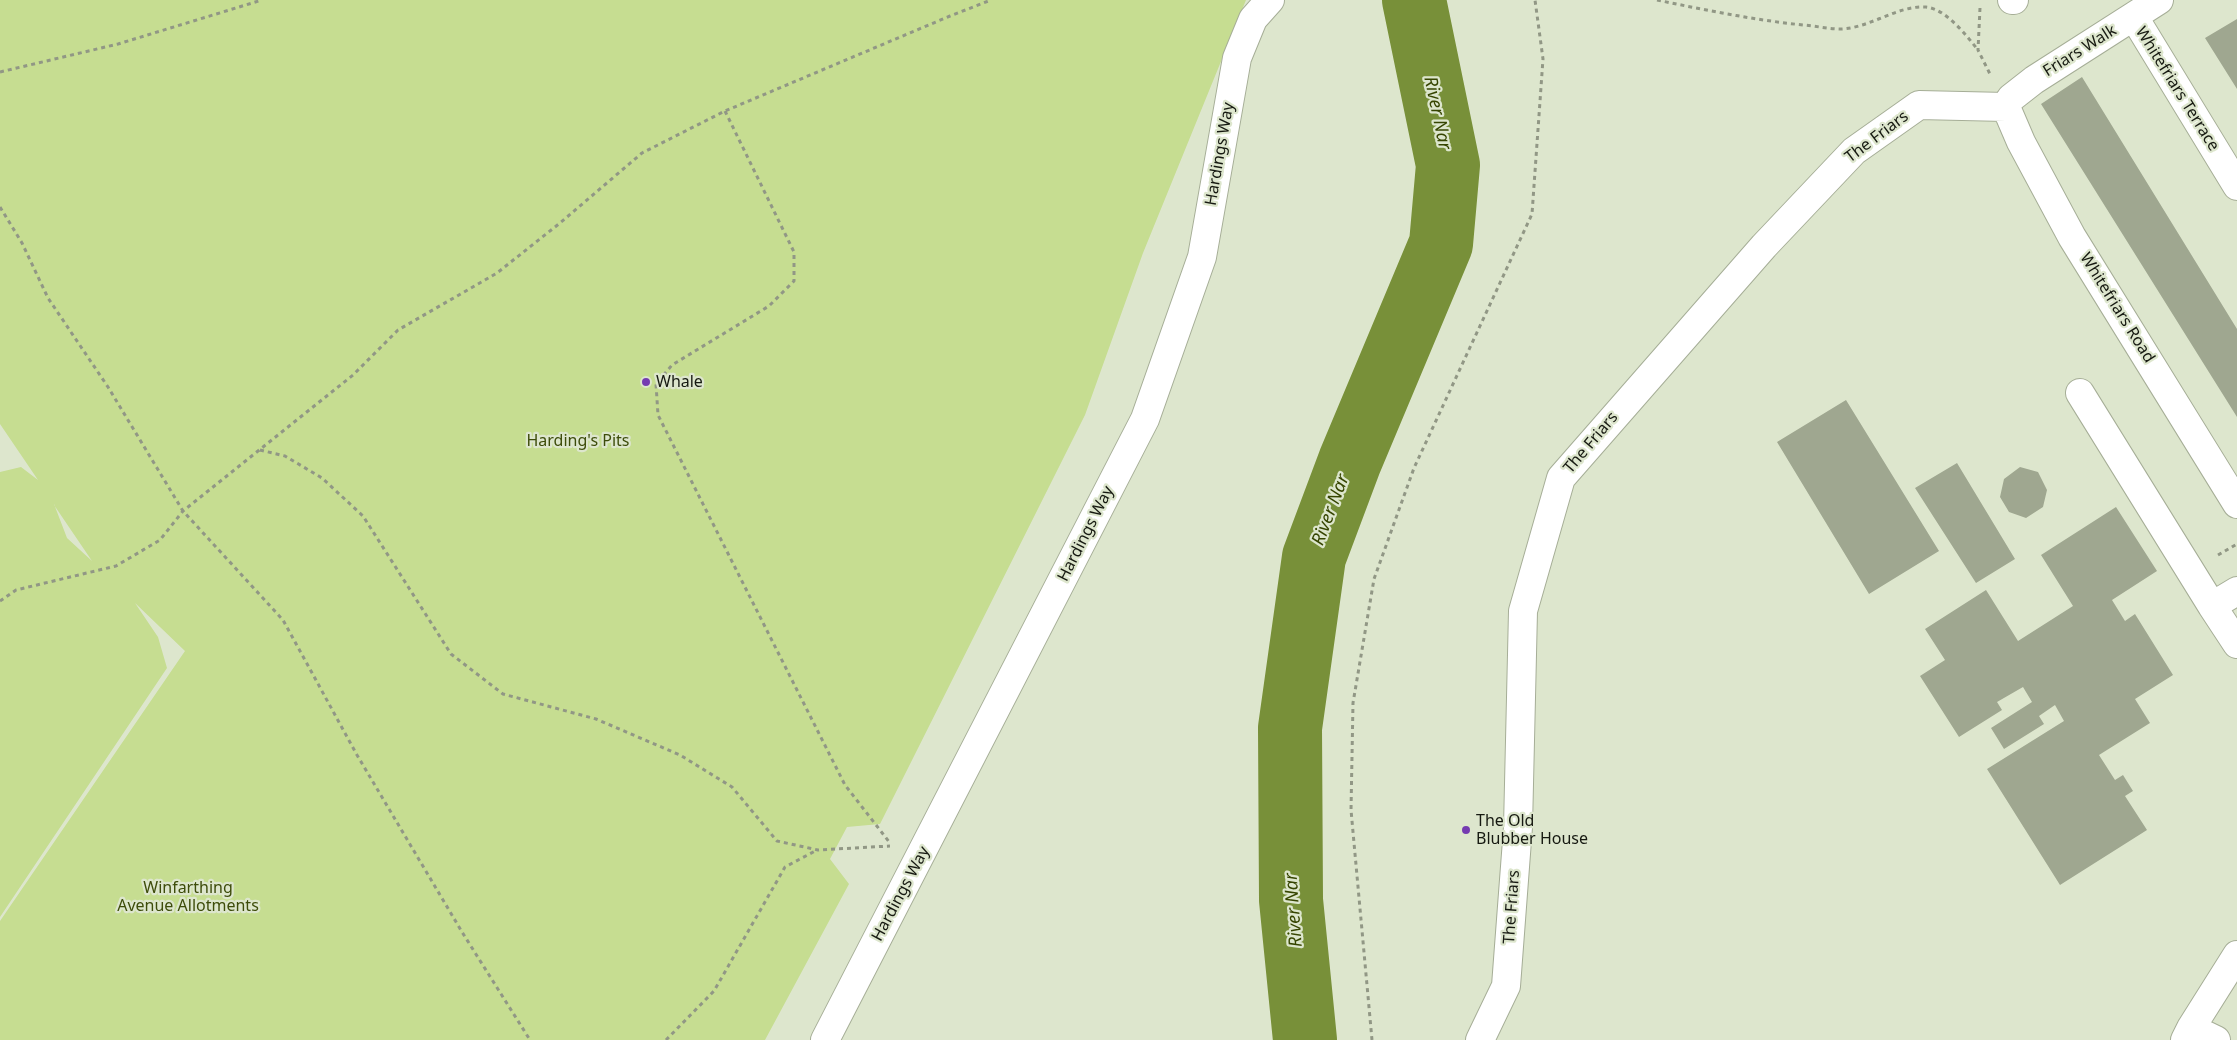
<!DOCTYPE html>
<html>
<head>
<meta charset="utf-8">
<style>
	body { margin:0 }
	canvas { display:block; background:#dde6cd }
</style>
</head>
<body>
<canvas width="2237" height="1040"></canvas>
<script>
const g = document.querySelector('canvas').getContext('2d');
g.lineJoin = 'round';
function fill(path, color) { g.fillStyle = color; g.fill(path, 'evenodd'); }
function stroke(path, color, width, dash) { g.strokeStyle = color; g.lineWidth = width; g.lineCap = dash ? 'butt' : 'round'; g.setLineDash(dash || []); g.stroke(path); }
function drawText(font, color, halo, rows, align = 'center') {
  g.font = font + ' "Noto Sans",sans-serif'; g.lineWidth = 4.5; g.setLineDash([]); g.textBaseline = 'middle'; g.strokeStyle = halo; g.fillStyle = color; for (const [text, x, y, turn = 0] of rows) {
    g.save(); g.translate(x, y); g.rotate((+turn || 0) * Math.PI / 180); g.textAlign = isNaN(turn) ? turn : align; if (halo) g.strokeText(text, 0, 0); g.fillText(text, 0, 0); g.restore();
  }
}
const green = new Path2D(`
	M0,0h1246l-103,253 -58,162 -205,409 -33,3 -17,32 19,25 -84,156h-765v-119l185,-270 -50,-48 23,34 9,31 -167,249v-445l21,-5 17,13 -38,-56zM54,504v1l38,56 -25,-23z`);
const river = new Path2D(`
	M1305,1040l-14,-140 -1,-172 24,-171 36,-96 91,-217 7,-79 -34,-165`);
const building = new Path2D(`
	M2237,19v70l-32,-51z
	M2082,77l155,252v88l-196,-313z
	M1846,400l93,151 -70,43 -92,-152z
	M1957,463l58,96 -39,24 -61,-95z
	M2020,467l18,5 9,18 -4,17 -17,11 -17,-6 -9,-15 4,-18z
	M2116,507l41,64 -45,29 13,21 10,-7 38,61 -38,24 15,24 -51,32 16,25 8,-5 10,16 -8,5 22,34 -87,55 -73,-116 77,-48 -9,-16 -16,11 5,8 -40,25 -13,-21 41,-26 -9,-15 -26,15 5,8 -43,27 -39,-61 25,-16 -20,-31 61,-39 32,51 55,-35 -32,-51z`);
const path = new Path2D(`
	M1657,0c48,10 97,20 146,25 13,1 26,4 38,4 29,-1 57,-24 85,-22 20,2 40,28 52,43
	M1980,8l-2,42 12,24
	M0,72l118,-28 144,-44
	M725,111l69,141v29l-25,25 -97,59 -16,19 2,31 187,370 45,58
	M0,207l22,36 26,55 60,89 75,124 100,109 74,135 105,177 68,108
	M260,450l25,6 37,22 41,38 88,138 52,40 93,25 84,36 52,32 45,54 41,9 72,-4
	M2218,555l19,-11
	M0,601l16,-11 100,-24 44,-26 23,-29 170,-136 45,-45 99,-57 63,-50 82,-70 83,-42 225,-95 41,-16
	M666,1040l48,-49 71,-124 32,-17
	M1372,1040l-21,-230 2,-107 21,-124 40,-111 118,-254 11,-155 -8,-59`);
const minor = new Path2D(`
	M2012,0h2
	M2134,17l103,169
	M2006,107l15,35 51,95 165,267
	M2006,107l5,-9 23,-18 125,-80
	M2080,393l132,213 25,-15
	M2212,606l25,38
	M2191,1028l25,12
	M825,1040l320,-621 57,-162 35,-199 16,-39 17,-19
	M1480,1040l26,-54 12,-159 5,-216 38,-133 203,-232 90,-95 65,-46 87,2
	M2185,1040l6,-12 46,-73`);
const markers = [
	[646,382,5,"#753bb1"],
	[1466,830,5,"#753bb1"]
];
const streetNames = [
	["Friars Walk",2080,51,-32],
	["Whitefriars Terrace",2177,89,58],
	["The Friars",1877,137,-37],
	["Hardings Way",1220,154,-80],
	["Whitefriars Road",2117,308,58],
	["The Friars",1591,443,-50],
	["Hardings Way",1086,534,-63],
	["Hardings Way",901,894,-62],
	["The Friars",1512,907,-86]
];
const poiNames = [
	["Whale",656,382],
	["The Old",1476,821],
	["Blubber House",1476,839]
];
const parkNames = [
	["Harding's Pits",578,441],
	["Winfarthing",188,888],
	["Avenue Allotments",188,906]
];
const waterNames = [
	["River Nar",1437,113,78],
	["River Nar",1331,510,-69],
	["River Nar",1294,910,-94]
];
fill(green, '#c6dd91');
stroke(river, '#789039', 64);
fill(building, '#9fa790');
stroke(minor, '#a6ae97', 30);
stroke(path, '#919785', 3, [4, 4]);
stroke(minor, '#fff', 28);
for (const [x, y, r, color] of markers) { const dot = new Path2D(); dot.arc(x, y, r, 0, 2 * Math.PI); g.fillStyle = color; g.fill(dot); stroke(dot, '#dde6cd', 2); }
drawText('16px', '#161911', '#dde6cd', streetNames);
drawText('16px', '#161911', '#dde6cd', poiNames, 'left');
drawText('16px', '#3d4c0a', '#dde6cd', parkNames);
drawText('italic 18px', '#364501', '#dde6cd', waterNames);
</script>
</body>
</html>
